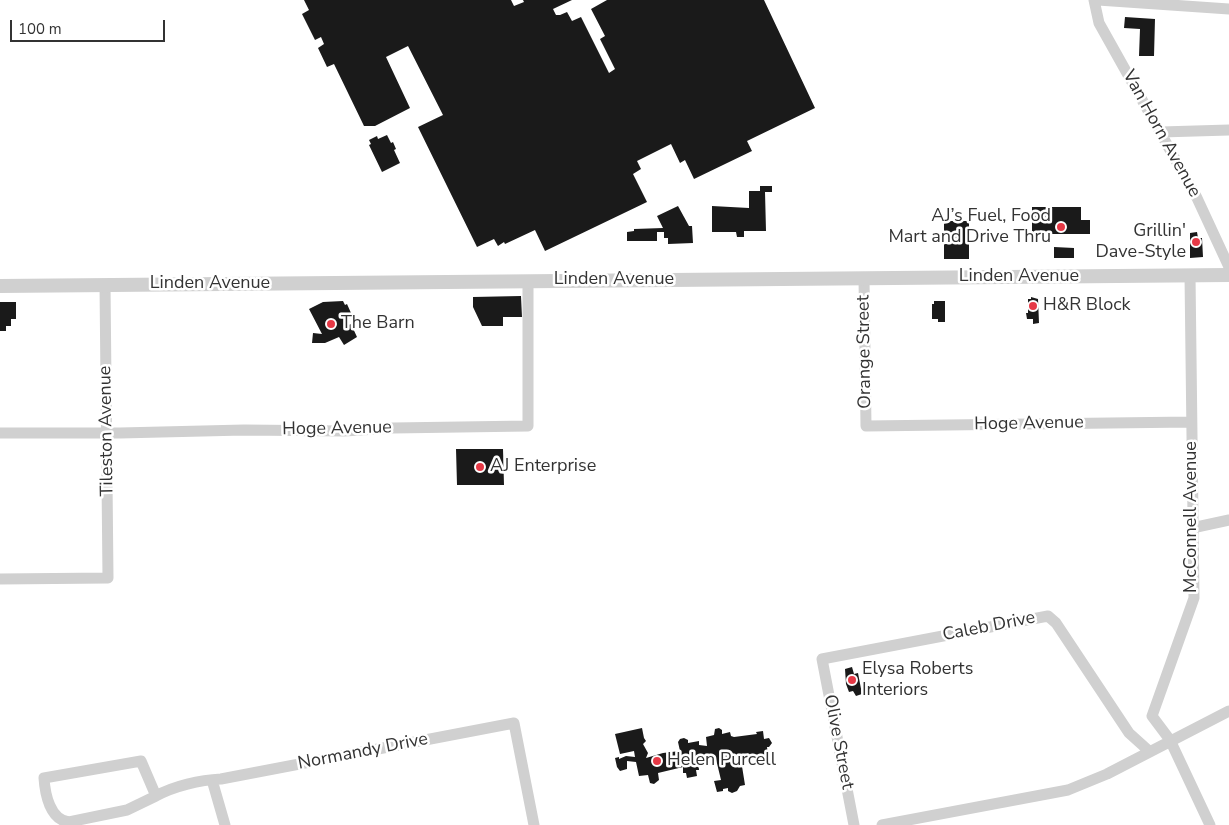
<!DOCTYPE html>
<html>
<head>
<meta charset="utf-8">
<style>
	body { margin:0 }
	#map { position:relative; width:1229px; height:825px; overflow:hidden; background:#fff; font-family:"Nunito Sans",sans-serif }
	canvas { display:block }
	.scale { position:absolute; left:10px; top:20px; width:155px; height:22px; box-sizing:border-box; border:2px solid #333; border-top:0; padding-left:6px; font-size:15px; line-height:18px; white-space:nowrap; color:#333; -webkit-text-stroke:4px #fff; paint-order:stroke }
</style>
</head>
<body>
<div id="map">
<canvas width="1229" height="825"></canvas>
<div class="scale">100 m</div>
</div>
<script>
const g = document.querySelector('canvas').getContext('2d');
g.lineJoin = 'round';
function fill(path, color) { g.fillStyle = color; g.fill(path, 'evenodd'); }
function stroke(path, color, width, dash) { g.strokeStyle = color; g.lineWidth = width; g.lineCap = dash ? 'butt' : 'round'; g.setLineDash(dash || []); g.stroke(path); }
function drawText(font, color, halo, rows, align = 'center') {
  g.font = font + ' "Nunito Sans",sans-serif'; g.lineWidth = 5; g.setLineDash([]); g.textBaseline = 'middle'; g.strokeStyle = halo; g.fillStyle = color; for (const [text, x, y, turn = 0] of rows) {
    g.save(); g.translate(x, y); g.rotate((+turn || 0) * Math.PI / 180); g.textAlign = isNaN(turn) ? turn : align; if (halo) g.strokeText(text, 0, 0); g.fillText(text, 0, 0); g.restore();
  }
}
const building = new Path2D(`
	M304,0h207l3,6 10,-4 -1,-2h49l-19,9 3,6h4l7,-3 5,9 9,-4 28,56 6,-4 -15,-30 5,-3 -14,-27 16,-9h157l51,108 -68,33 5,10 -58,28 -9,-19 -5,3 -9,-19 -34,17 4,8 -8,5 14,28 -102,49 -10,-21 -30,14 -1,-2 -6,4 -4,-7 -17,8 -59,-120 25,-12 -35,-69 -22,11 24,51 -35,18h-11l-30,-62 -7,3 -9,-19 6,-4 -3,-7 -6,3 -13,-26 7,-4z
	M1125,17l30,2 -1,37h-15l1,-27 -16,-1z
	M387,135l4,8 2,-1 3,7 -2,1 6,13 -18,9 -13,-27 2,-1 -2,-4 8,-4 1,3z
	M760,186h12v6h-7l1,39h-22v6h-7l-1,-5h-24v-26l37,2v-17h11z
	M678,206l11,20h3l1,17 -25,1v-6h-4v-6h-7v9h-30v-9l7,-1v-2l29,-1 -6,-12z
	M1032,207h49v13h9v14h-58z
	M944,221h25v38h-25z
	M1197,232l1,6h4l1,19 -13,1v-25z
	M1054,247l20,1v10h-20z
	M521,296l1,21h-19v9h-21l-9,-19v-10z
	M1031,297l7,2 1,24 -6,1v-5h-6l-1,-6h2v-14h3z
	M343,301l2,4 2,-1 4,9 -3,1 2,4 -5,5 1,3 5,-2 6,13 -13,8 -5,-8 -14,6h-13l1,-10 9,1 -13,-25 14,-7z
	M934,301h11v21h-7v-3h-6v-15h2z
	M0,302h16v17h-5v7h-5v5h-6z
	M456,449h47l1,36h-47z
	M852,667l2,7 4,-1 4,21 -6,2 -3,-5 -4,1 -3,-8 -1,-15z
	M642,728l2,10 2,3 -3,3 5,9 -2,5 17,-5 17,-2 -2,-9 2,-3 4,-1 4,2v3l11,-2v4l8,1 -1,-9 8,-2 1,-6 4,-1 3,2v4l8,-2 1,4 3,1 23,-3 -1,-2 7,-1 1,8 5,-1 3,5 -3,4h-2l1,8 -7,1v4h-2v-3l-18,3 4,25 -5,1 -3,5 -5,2 -4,-2v-3l-5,1v2l-6,1 -3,-11 7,-1 -6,-25 -17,4 1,11h-3l1,6 -10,2 -1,-5h-3v-6l-25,6 1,7 -5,4 -4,-1 -2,-8 -9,1 -3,-14 -9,-1v8l-7,2 -3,-4 -2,-9 4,-1v2l7,-3 9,1 -1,-6 -14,3 -5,-20z`);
const minor = new Path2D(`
	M1094,0l5,23 98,175 32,69
	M1098,0l131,9
	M1161,132l68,-2
	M1190,275l4,323 -42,118 18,24 40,85
	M864,278l2,148 325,-4
	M0,433h120l124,-3 100,1 49,-3 135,-2v-145
	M1192,528l37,-8
	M0,579l108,-1 -3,-293
	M212,780l13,45
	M156,796l-29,14 -58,12c-19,-2 -24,-28 -25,-44l97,-17 15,35c18,-10 44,-16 65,-17l293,-56 20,102
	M854,825l-32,-166 226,-43 8,7 73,110 20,18
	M882,825l186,-35 39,-16 122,-63`);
const tertiary = new Path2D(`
	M0,286l1229,-11`);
const markers = [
	[1061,227,5,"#e63946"],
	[1196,242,5,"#e63946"],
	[1033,306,5,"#e63946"],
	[331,324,5,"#e63946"],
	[480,467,5,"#e63946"],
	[852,680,5,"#e63946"],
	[657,761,5,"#e63946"]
];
const streetNames = [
	["Van Horn Avenue",1161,134,61],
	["Linden Avenue",1019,277],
	["Linden Avenue",614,280],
	["Linden Avenue",210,284],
	["Orange Street",865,352,-91],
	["Hoge Avenue",1029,424,-1],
	["Hoge Avenue",337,429,-1],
	["Tileston Avenue",107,431,-91],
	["McConnell Avenue",1192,517,-90],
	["Caleb Drive",989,627,-11],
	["Olive Street",838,742,79],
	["Normandy Drive",363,752,-11]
];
const poiNames = [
	["AJ’s Fuel, Food",1051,217,"right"],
	["Mart and Drive Thru",1051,238,"right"],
	["Grillin'",1186,232,"right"],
	["Dave-Style",1186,253,"right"],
	["H&R Block",1043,306],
	["The Barn",341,324],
	["AJ Enterprise",490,467],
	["Elysa Roberts",862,670],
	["Interiors",862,691],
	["Helen Purcell",667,761]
];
fill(building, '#1a1a1a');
stroke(minor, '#d0d0d0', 11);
stroke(tertiary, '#d0d0d0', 14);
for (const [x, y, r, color] of markers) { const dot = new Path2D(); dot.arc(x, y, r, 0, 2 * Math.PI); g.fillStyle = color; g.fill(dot); stroke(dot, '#fff', 2); }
drawText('18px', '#333', '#fff', streetNames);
drawText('18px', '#333', '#fff', poiNames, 'left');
</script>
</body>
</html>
